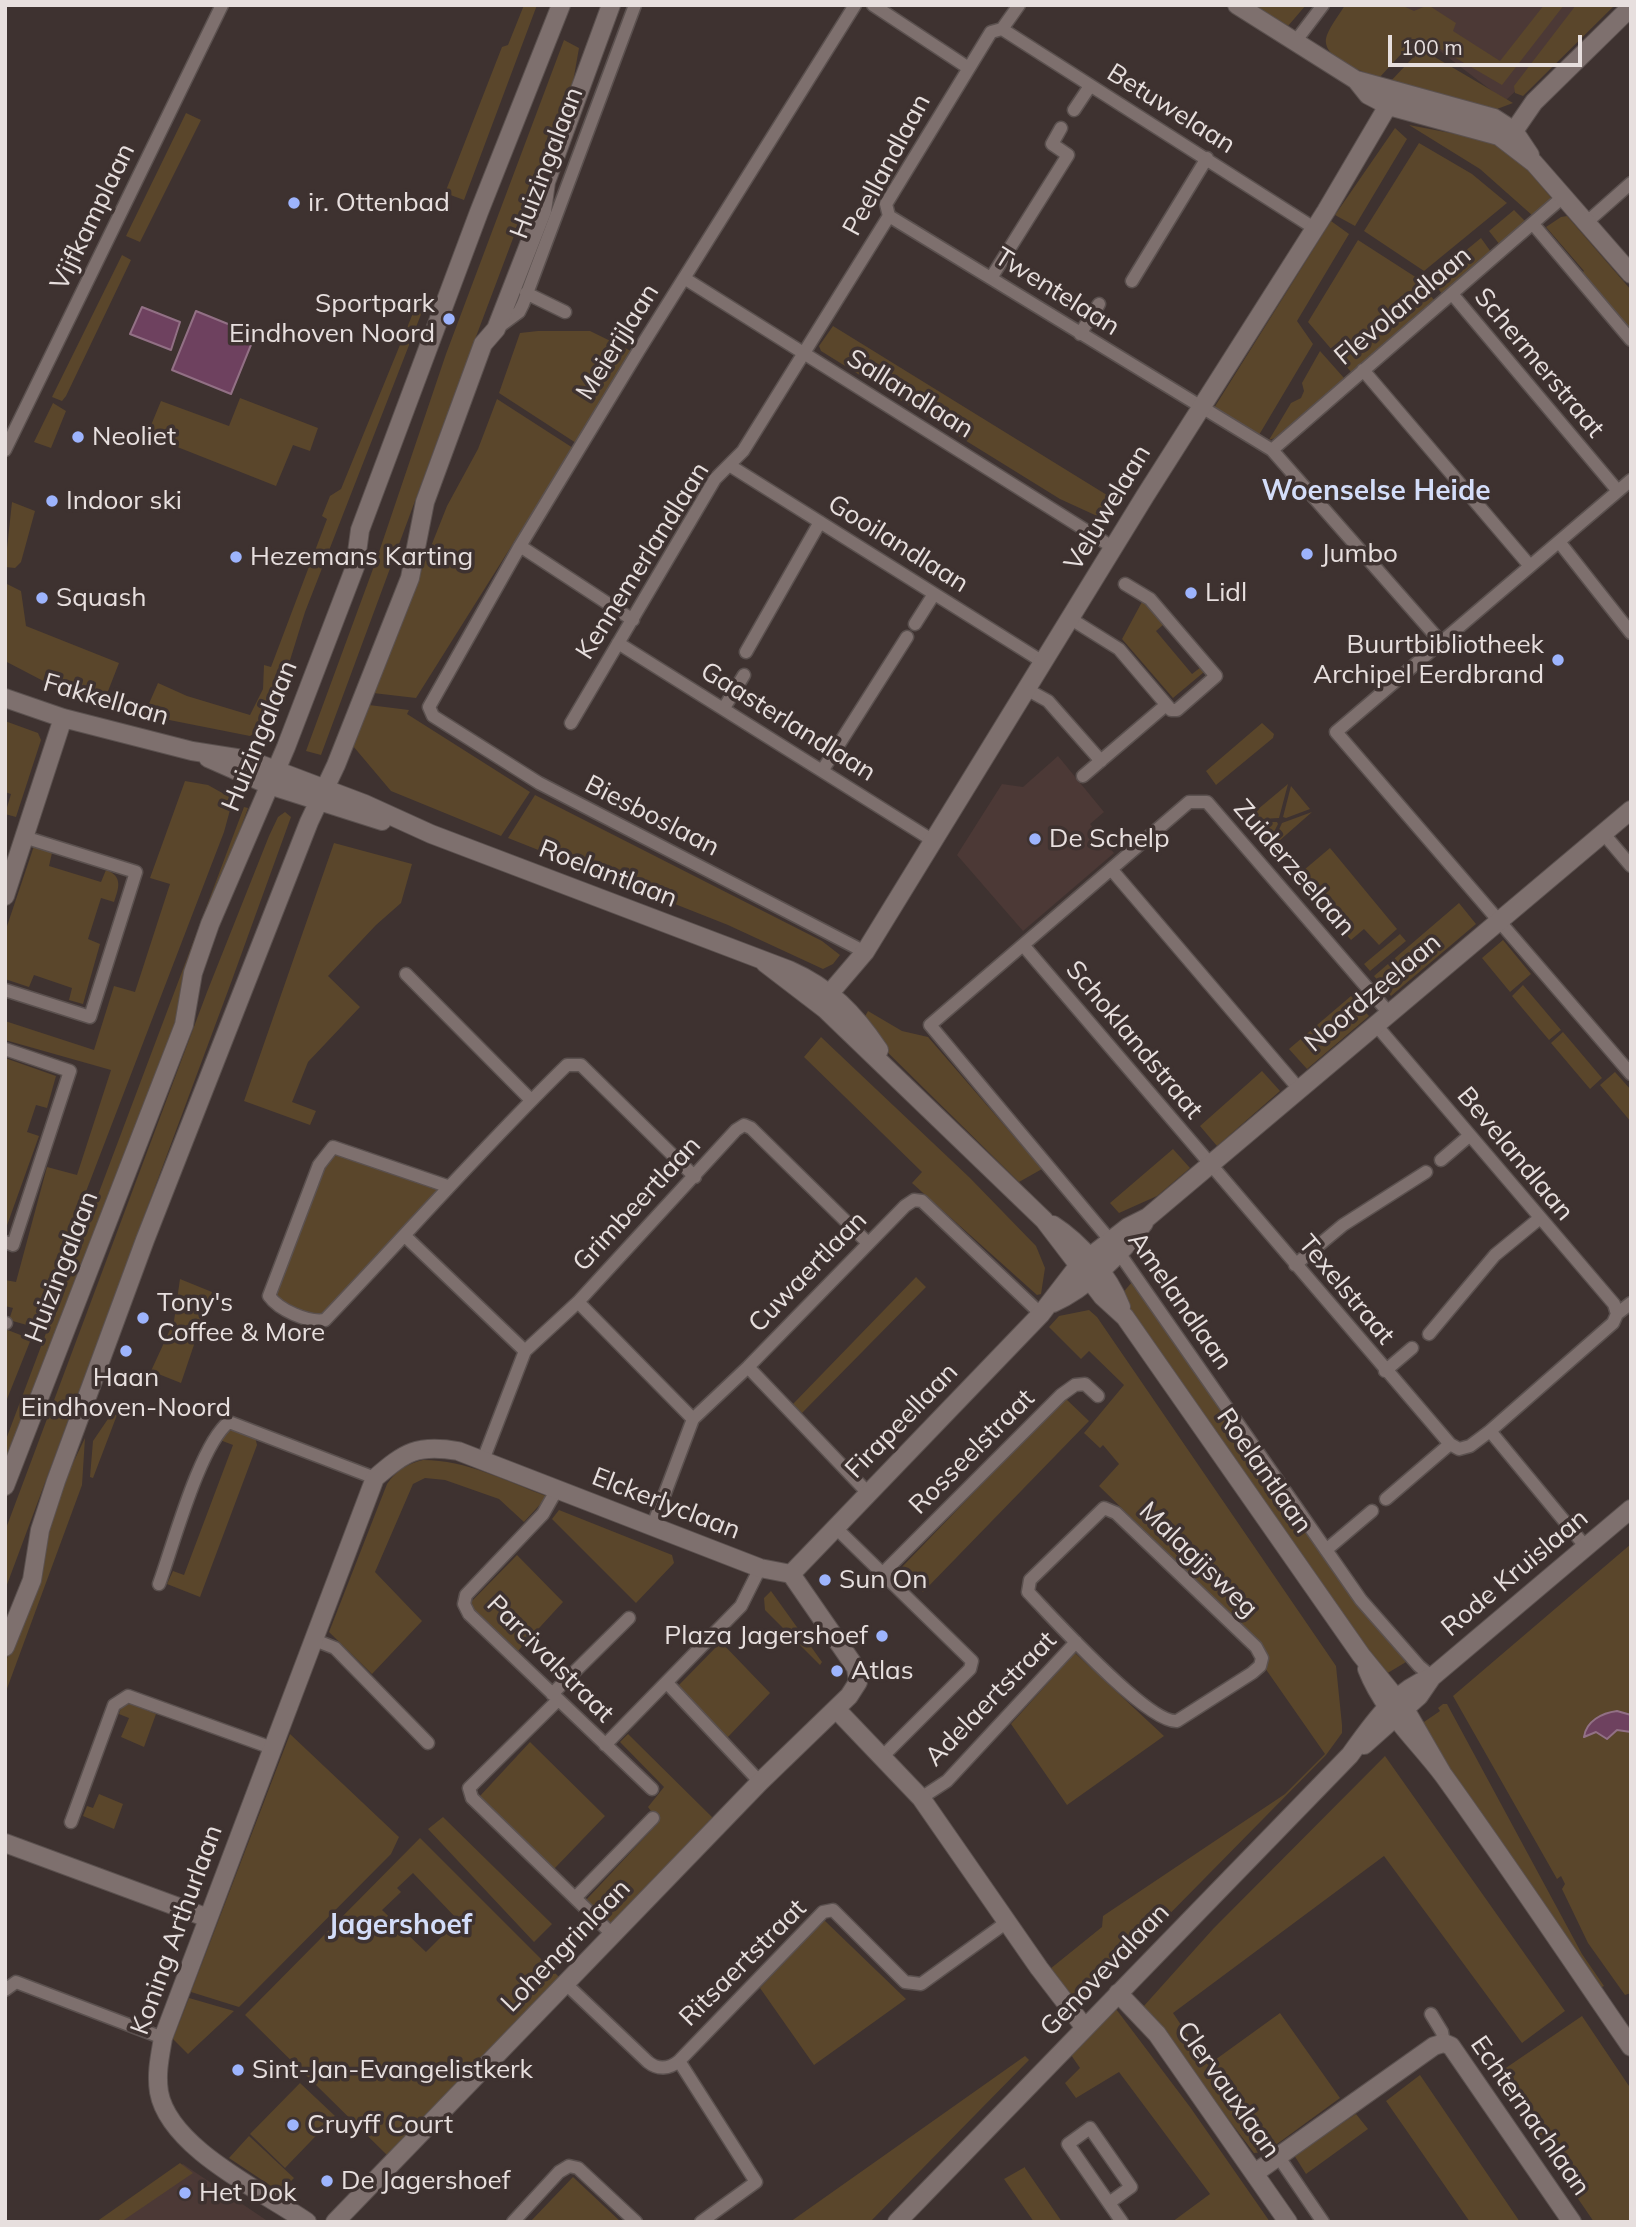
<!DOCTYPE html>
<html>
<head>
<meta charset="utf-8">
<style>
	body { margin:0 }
	#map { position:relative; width:1636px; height:2227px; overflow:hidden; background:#3e3230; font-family:Mulish,sans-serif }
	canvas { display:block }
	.frame { position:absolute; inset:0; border:7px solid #e7dfde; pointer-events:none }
	.scale { position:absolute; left:1388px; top:35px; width:194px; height:32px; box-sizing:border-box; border:4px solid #e7dfde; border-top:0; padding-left:9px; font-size:21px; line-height:24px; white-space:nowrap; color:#e7dfde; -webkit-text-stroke:5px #3e3230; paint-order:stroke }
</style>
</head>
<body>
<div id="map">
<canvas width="1636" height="2227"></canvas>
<div class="frame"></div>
<div class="scale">100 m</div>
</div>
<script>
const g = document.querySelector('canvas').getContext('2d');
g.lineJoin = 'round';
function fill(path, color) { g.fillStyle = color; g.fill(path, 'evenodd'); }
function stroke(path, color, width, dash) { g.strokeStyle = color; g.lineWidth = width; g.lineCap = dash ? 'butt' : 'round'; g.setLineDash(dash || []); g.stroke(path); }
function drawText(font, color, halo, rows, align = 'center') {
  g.font = font + ' Mulish,sans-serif'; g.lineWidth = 7; g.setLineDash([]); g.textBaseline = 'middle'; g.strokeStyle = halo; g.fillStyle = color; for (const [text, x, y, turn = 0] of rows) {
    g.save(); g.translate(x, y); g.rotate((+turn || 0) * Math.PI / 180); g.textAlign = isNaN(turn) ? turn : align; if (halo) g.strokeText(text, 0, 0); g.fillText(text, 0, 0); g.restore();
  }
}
const built = new Path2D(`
	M1380,5h227l-102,96z
	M1058,756l46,56 -14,12 24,29 -91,78 -66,-76 45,-71 21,3z
	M183,2164l86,58h-165z`);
const green = new Path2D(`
	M524,5h13l-73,195 -19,-7 57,-146 6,-2z
	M1258,5h48l-18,21 -30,-18z
	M1345,5h56l13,6 14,-6 28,18 -3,8 47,30 44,-56h20l-62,80 -79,-46h-8l-36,39c-16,-7 -61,-20 -52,-43 4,-10 12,-20 18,-30z
	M1576,5h39l-92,91 -8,-3 -1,-7z
	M564,40l15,8 -6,34c-88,226 -169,450 -252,673l-15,-4 71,-193 69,-204z
	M1421,49l92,54 -16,6 -16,-2 -92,-24z
	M186,113l15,7 -61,122 -14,-6z
	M1409,125l83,16 29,21 32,38 -20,16 -53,-47z
	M1395,128l12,11 -52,87 -20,-11z
	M1419,143l53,31 35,29 -83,68 -60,-40z
	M1514,210l12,12 -26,23 -11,-14z
	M1567,216l64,74v46l-52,-61 5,-4 -38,-44 15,-10z
	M1331,221l18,13 -52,87 16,23 -54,91 -45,-27z
	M1481,238l10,14 -49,42 -11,-15z
	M1358,240l59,38 17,22 -83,72 -43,-50z
	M122,255l9,5 -65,136 -4,5 -10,-4z
	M420,296l7,3 -122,313 -28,90 -16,27 -11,7 -106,-21 14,-32 29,13 63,19 13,-26 1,-24 7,2 56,-148 -5,-3 8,-20 11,-7z
	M833,326l282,174 3,7 -10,14 -48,-22 -239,-148 -2,-5z
	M538,331h52l41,20 -55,92 -77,-50 21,-60z
	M1320,351l24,27 -69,60 -6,2 22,-37 10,-5 3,-7 -2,-8z
	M240,398l78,30 -8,23 -17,-6 -17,41 -129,-51 14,-34 68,25z
	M497,399l76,49 -157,250 -43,-5 74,-187 31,-57z
	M53,403l13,8 -15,37 -17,-6z
	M12,502l23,9 -14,51 -6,6 -10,-1z
	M5,583l16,8 5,35 93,37 -16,41 -29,-7 -69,-36z
	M1143,600l21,24 -8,7 36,43 9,-7 3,5 -31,26 -51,-59z
	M369,705l40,5 -2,4 123,78 -29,44 -110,-45 -38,-45z
	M5,721l33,12 3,7 -25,77 -11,-3 6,-20 -6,-2z
	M1262,723l12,11 -1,4 -57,47 -10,-14z
	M185,781l23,4 25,14 -9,33 -190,495 -25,-7 4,-12 -8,-2v-26l11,2 31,-115 30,8 34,-105 -106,-30v-19l89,29 20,-64 21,6 35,-108 -20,-6z
	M1288,784l-9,34 -34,2z
	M1291,786l19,23 -24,9 -3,-1z
	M535,795l287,146 18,14 -7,9 -10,5 -95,-44 -220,-87z
	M244,807l4,1 -59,162 -11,55 -173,452v-35z
	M285,812l6,5 -59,163 -227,610v-59l202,-539 62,-156 9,-19z
	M1312,812l-42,37 12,-26z
	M1247,822h30l1,2 -11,22z
	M334,843l78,21 -11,39 -25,22 -48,51 32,31 -52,55 -16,40 24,9 -6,14 -66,-24z
	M34,846l18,7 -3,13 52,16 5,-12c17,6 13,18 8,32l-13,-4 -13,41 12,5 -17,60 -14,-4 3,-12 -38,-13 -5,12 -24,-8v-47z
	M1330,848l67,81 -18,16 -15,-16 -13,11 -49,-56 -4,4 -7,-7z
	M1459,903l17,21 -85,72 -17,-20z
	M1400,934l6,7 -36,30 -6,-7z
	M1503,940l28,34 -21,18 -28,-34z
	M1523,985l38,45 -12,10 -37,-44z
	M1351,996l18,20 -62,53 -18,-20z
	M868,1011l34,20 26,6 114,132 -23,13 -148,-146 -8,-16z
	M1563,1032l39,46 -12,11 -39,-46z
	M821,1037l149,141 66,68 9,22 -4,26 -4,1 -125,-112 10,-11 -118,-115z
	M5,1058l51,18 -9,32 -11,-3 -9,27 12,4 -34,95z
	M1262,1071l18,20 -63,55 -17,-20z
	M1615,1072l16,18v32l-31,-37z
	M1173,1149l17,19 -33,28 -38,17 -9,-10z
	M332,1152l110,36 -117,129 -29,-5 -23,-16z
	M916,1277l10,10 -124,126 -9,-9z
	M180,1279l32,13 -31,91 -30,-12 23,-50z
	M1132,1282l224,321 50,59 -20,12 -23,-26 -242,-353z
	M1089,1310l8,7 239,349 6,59v8l-16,22 -247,251 -29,-37 52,-42 1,-11 182,-122 40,-40 -60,-86 -7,-27 -159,-155 20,-22 -16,-19 -3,3 -16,-15 40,-48 -35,-34 -8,8 -32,-32 10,-11z
	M5,1329l26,10 -26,65z
	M1065,1398l24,23 -166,171 -24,-22z
	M112,1413l5,2 -24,63 -3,-1 3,-36z
	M234,1430l21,7 2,8 -57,152 -33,-13 6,-13 11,4 49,-130 -13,-5 6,-8z
	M85,1438l-3,47 -77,209v-30l29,-83 27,-93z
	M423,1460c44,0 82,21 123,36l-1,3 -21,23 -25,-23 -54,-19 -20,-2 -12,6 -38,88 47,49 -50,53 -43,-42 58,-148c10,-14 20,-20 36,-24z
	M559,1510l113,45 2,8 -38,40 -84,-84z
	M1631,1544v449l-6,2 -37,-52 -26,-54 3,-5 -4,-8 -4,3 -104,-183z
	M517,1555l46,47 -45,49 -49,-47z
	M771,1591l51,71 -2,3 -55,-55 -1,-12z
	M721,1642l49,51 -43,45 -50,-51z
	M1075,1653l89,83 -97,69 -56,-81z
	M129,1703l27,11 -12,33 -23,-10 8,-19 -10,-4 3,-9z
	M1443,1704h4l135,250 22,32 -4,2 -134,-191 -45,-73 19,-13 -2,-3z
	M290,1734l109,103 -8,17 -152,153 -48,-15z
	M628,1734l87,86 -102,105 -27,-25 73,-78 -11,-15 16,-20 -44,-45z
	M530,1742l75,74 -51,53 -74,-73z
	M1385,1756l180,255 -43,32 -138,-187 -211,157 35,52 72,-52 60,85 -74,54 -12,1 -111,-146 70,-78z
	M99,1794l24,10 -9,25 -31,-13 4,-10 6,2z
	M443,1817l109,107 -18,18 -106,-113z
	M420,1838l140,140 -173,177 -142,-140zM413,1873l45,47 -32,32 -44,-42 19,-18 -4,-4z
	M824,1920l82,79 -92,66 -54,-77z
	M189,1998l45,13 -46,43 -15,-15z
	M1116,2009l74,98 80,115h-98l38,-28 -91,-122 -43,26 -11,-15 15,-15 -9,-13z
	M1582,2016l49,73v133h-37l-100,-146z
	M1025,2056l4,4 -159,162h-80z
	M1420,2075l100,147h-50l-84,-121z
	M300,2083l35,33 -50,52 -35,-34z
	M1356,2114l12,15 -62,45 -12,-19z
	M249,2136l45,42 -14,14 -51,-34z
	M180,2163l13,10 -72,49h-25z
	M1025,2167v1l37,54h-28l-30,-43z
	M573,2177l48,45h-91z`);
const water = new Path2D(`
	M142,307l38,15 -9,28 -41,-16z
	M196,311l59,24 -24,59 -59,-24z
	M1617,1711l14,4v17l-14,-2 -10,9 -11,-7 -12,5c2,-16 18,-24 33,-26z`);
const street = new Path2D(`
	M855,5l-216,345 -119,196 -91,161 4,9 106,67 326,169
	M873,5l94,62
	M1002,29l312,199
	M1295,42l28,-37
	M1074,110l16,-24
	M889,216l383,234 169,192
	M1587,222l44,-39
	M1533,224l98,116
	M684,278l430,270
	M991,278l77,-123 -16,-11 9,-16
	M1132,281l75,-123
	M526,293l39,19
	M1453,295l165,196
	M496,329l23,-17 4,-8 112,-299
	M1080,334l19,-30
	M1363,370l167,196
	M5,450l217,-445
	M1272,450l292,-254
	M729,465l314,197
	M1631,480l-295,252 295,342
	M1560,543l71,90
	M520,546l113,74
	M1071,619l48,30 52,61h6l39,-34 -66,-77 -25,-15
	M915,624l19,-30
	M618,643l314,197
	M746,652l74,-130
	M1028,690l20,11 53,60
	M724,708l20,-33
	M571,723l144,-244 28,-28 146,-235 -3,-12 105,-172 11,-3 17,-24
	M822,771l85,-134
	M1083,776l83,-71
	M1603,833l28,33
	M1111,869l188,220
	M1023,945l427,499
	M406,974l125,126
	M5,990l85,27 46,-145 -112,-35
	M1389,1013l-182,-211h-18l-259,223 180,215 251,360 58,66 13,11
	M1376,1025l238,279 3,10
	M5,1049l65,22 -57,174 -8,-3
	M1441,1160l28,-24
	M447,1186l-114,-39 -14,18 -50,131c10,14 39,27 56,24 81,-85 158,-173 242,-255h14l114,112
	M405,1236l120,115
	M1295,1265l48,-40 83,-53
	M578,1302l115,117
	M5,1323h1
	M1429,1334l66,-79 45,-37
	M748,1367l121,127
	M1385,1371l27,-23
	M1490,1431l95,115
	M483,1460l42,-109 53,-49 158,-172 8,-5 7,3 117,115
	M556,1491l-13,23 -77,81 -2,9 5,10 183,175
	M1386,1499l64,-55 9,5 11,-3 20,-15 123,-108 4,-9 14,-11
	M1104,1508l12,5 140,134 6,11 -2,8 -8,7 -75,48c-29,3 -125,-104 -149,-129l2,-12z
	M653,1525l40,-106 55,-52 157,-161 9,-6 8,1 119,113
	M836,1528l136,133 -2,8 -86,86
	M1326,1550l46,-39
	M882,1574l179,-179 14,-10 10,-1 13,12
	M159,1584c14,-38 41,-140 70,-162l146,56
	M312,1639l23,9 93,95
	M667,1683l93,99
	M552,1694l77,-76
	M558,1700l-89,88 3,10 141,137
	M605,1745l136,-139 19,-38
	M921,1798l26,-17 129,-139
	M71,1822l43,-117 14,-9 144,52
	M575,1898l78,-80
	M566,1984l82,78c10,8 21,7 31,-1l144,-149 10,-2 72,72 16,2 86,-62
	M5,1990l11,-8 147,56
	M1431,2014l11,18 2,11
	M679,2061l77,121 -55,40
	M1278,2156l45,66
	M1109,2203l22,-16 -41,-59 -22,16 54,78
	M513,2222l46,-50 10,-6 9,2 58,54`);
const secondary = new Path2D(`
	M1237,5l119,75 138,38 20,13 16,24
	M1356,80l12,15 21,11 110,30 35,27 97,111
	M1504,135l10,-4 20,-29 97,-95
	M5,698l58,20 129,33 57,9 116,44 66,30 358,136c41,18 65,43 90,80
	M208,758l61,27 113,36
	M5,896l58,-178
	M765,963l60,46 219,211 58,76 23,21 236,338 44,54 37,64
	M825,1009l5,-16 35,-41 280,-456 181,-285 70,-119
	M1053,1225c28,18 56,51 68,82
	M1053,1303c34,-15 69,-50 91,-80
	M5,1486l179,-461 9,-52 17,-49 76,-177 69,-180 5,-37 119,-318 82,-207
	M791,1574l250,-260 37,-48 50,-39 20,-10 483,-407
	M5,1647l27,-67 8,-50 16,-49 89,-241 164,-418 27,-57 74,-187 15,-76 58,-158 13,-15 46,-118 4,-29 65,-177
	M1367,1669c17,43 50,71 77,107 64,89 125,181 187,271
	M836,1709l85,89 118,170 46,60
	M1364,1745l55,-49 13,-19 199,-168
	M5,1843l203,75
	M1118,1993l39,41 131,188
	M1255,2173l179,-127 10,-3 7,3 121,176
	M307,2222c-45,-31 -138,-74 -148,-130 -3,-19 1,-36 4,-54l212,-560c30,-26 42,-34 83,-27l302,117 31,6
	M335,2222l425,-440 89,-86 9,-14 -2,-14 -65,-94
	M897,2222l453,-467c23,-32 44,-64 82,-78`);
const markers = [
	[294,203,7,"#9db4fd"],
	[449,319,7,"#9db4fd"],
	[78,437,7,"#9db4fd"],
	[52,501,7,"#9db4fd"],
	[1307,554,7,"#9db4fd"],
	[236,557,7,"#9db4fd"],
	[1191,593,7,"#9db4fd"],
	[42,598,7,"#9db4fd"],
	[1558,660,7,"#9db4fd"],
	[1035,839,7,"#9db4fd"],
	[143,1318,7,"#9db4fd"],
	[126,1351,7,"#9db4fd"],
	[825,1580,7,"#9db4fd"],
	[882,1636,7,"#9db4fd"],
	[837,1671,7,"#9db4fd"],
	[238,2070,7,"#9db4fd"],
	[293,2125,7,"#9db4fd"],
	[327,2181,7,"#9db4fd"],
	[185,2193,7,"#9db4fd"]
];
const streetNames = [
	["Betuwelaan",1171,109,32],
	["Huizingalaan",547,163,-69],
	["Peellandlaan",887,165,-62],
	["Vijfkamplaan",93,217,-64],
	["Twentelaan",1057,292,32],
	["Flevolandlaan",1403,306,-40],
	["Meierijlaan",618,342,-58],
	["Schermerstraat",1539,363,50],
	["Sallandlaan",910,394,32],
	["Veluwelaan",1108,508,-59],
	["Gooilandlaan",898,544,32],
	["Kennemerlandlaan",643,561,-58],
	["Fakkellaan",106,700,16],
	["Gaasterlandlaan",788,722,32],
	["Huizingalaan",260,736,-68],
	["Biesboslaan",652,816,27],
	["Zuiderzeelaan",1294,868,49],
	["Roelantlaan",608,874,21],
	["Noordzeelaan",1373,993,-40],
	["Schoklandstraat",1134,1040,50],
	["Bevelandlaan",1515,1154,50],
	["Grimbeertlaan",637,1204,-47],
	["Huizingalaan",62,1267,-69],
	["Cuwaertlaan",808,1272,-46],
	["Texelstraat",1346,1290,50],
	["Amelandlaan",1180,1301,55],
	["Firapeellaan",902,1421,-46],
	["Rosseelstraat",972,1452,-45],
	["Roelantlaan",1264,1471,55],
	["Elckerlyclaan",666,1504,21],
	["Malagijsweg",1198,1560,44],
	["Rode Kruislaan",1515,1573,-40],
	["Parcivalstraat",550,1659,45],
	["Adelaertstraat",991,1699,-46],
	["Koning Arthurlaan",177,1930,-70],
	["Lohengrinlaan",566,1946,-46],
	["Ritsaertstraat",743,1963,-45],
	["Genovevalaan",1105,1970,-46],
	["Clervauxlaan",1228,2090,55],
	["Echternachlaan",1530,2116,55]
];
const poiNames = [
	["ir. Ottenbad",308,203],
	["Sportpark",435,304,"right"],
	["Eindhoven Noord",435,334,"right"],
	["Neoliet",92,437],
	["Indoor ski",66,501],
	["Jumbo",1321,554],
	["Hezemans Karting",250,557],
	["Lidl",1205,593],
	["Squash",56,598],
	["Buurtbibliotheek",1544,645,"right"],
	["Archipel Eerdbrand",1544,675,"right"],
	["De Schelp",1049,839],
	["Tony's",157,1303],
	["Coffee & More",157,1333],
	["Haan",126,1378,"center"],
	["Eindhoven-Noord",126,1408,"center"],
	["Sun On",839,1580],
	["Plaza Jagershoef",868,1636,"right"],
	["Atlas",851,1671],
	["Sint-Jan-Evangelistkerk",252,2070],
	["Cruyff Court",307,2125],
	["De Jagershoef",341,2181],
	["Het Dok",199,2193]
];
const neighbourhoodNames = [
	["Woenselse Heide",1376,492],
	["Jagershoef",400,1926]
];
fill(built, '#4c3936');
fill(green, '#5a462b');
fill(water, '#6e415f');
stroke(water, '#927085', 2);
stroke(street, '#5b514f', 15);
stroke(secondary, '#5b514f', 20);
stroke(street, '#7e706e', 12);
stroke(secondary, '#7e706e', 18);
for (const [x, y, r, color] of markers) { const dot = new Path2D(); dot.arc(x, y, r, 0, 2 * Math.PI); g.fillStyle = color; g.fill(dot); stroke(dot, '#3e3230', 2.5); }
drawText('26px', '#e7dfde', '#3e3230', streetNames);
drawText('26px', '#e7dfde', '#3e3230', poiNames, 'left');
drawText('bold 28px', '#d3ddf9', '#3e3230', neighbourhoodNames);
</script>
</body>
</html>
